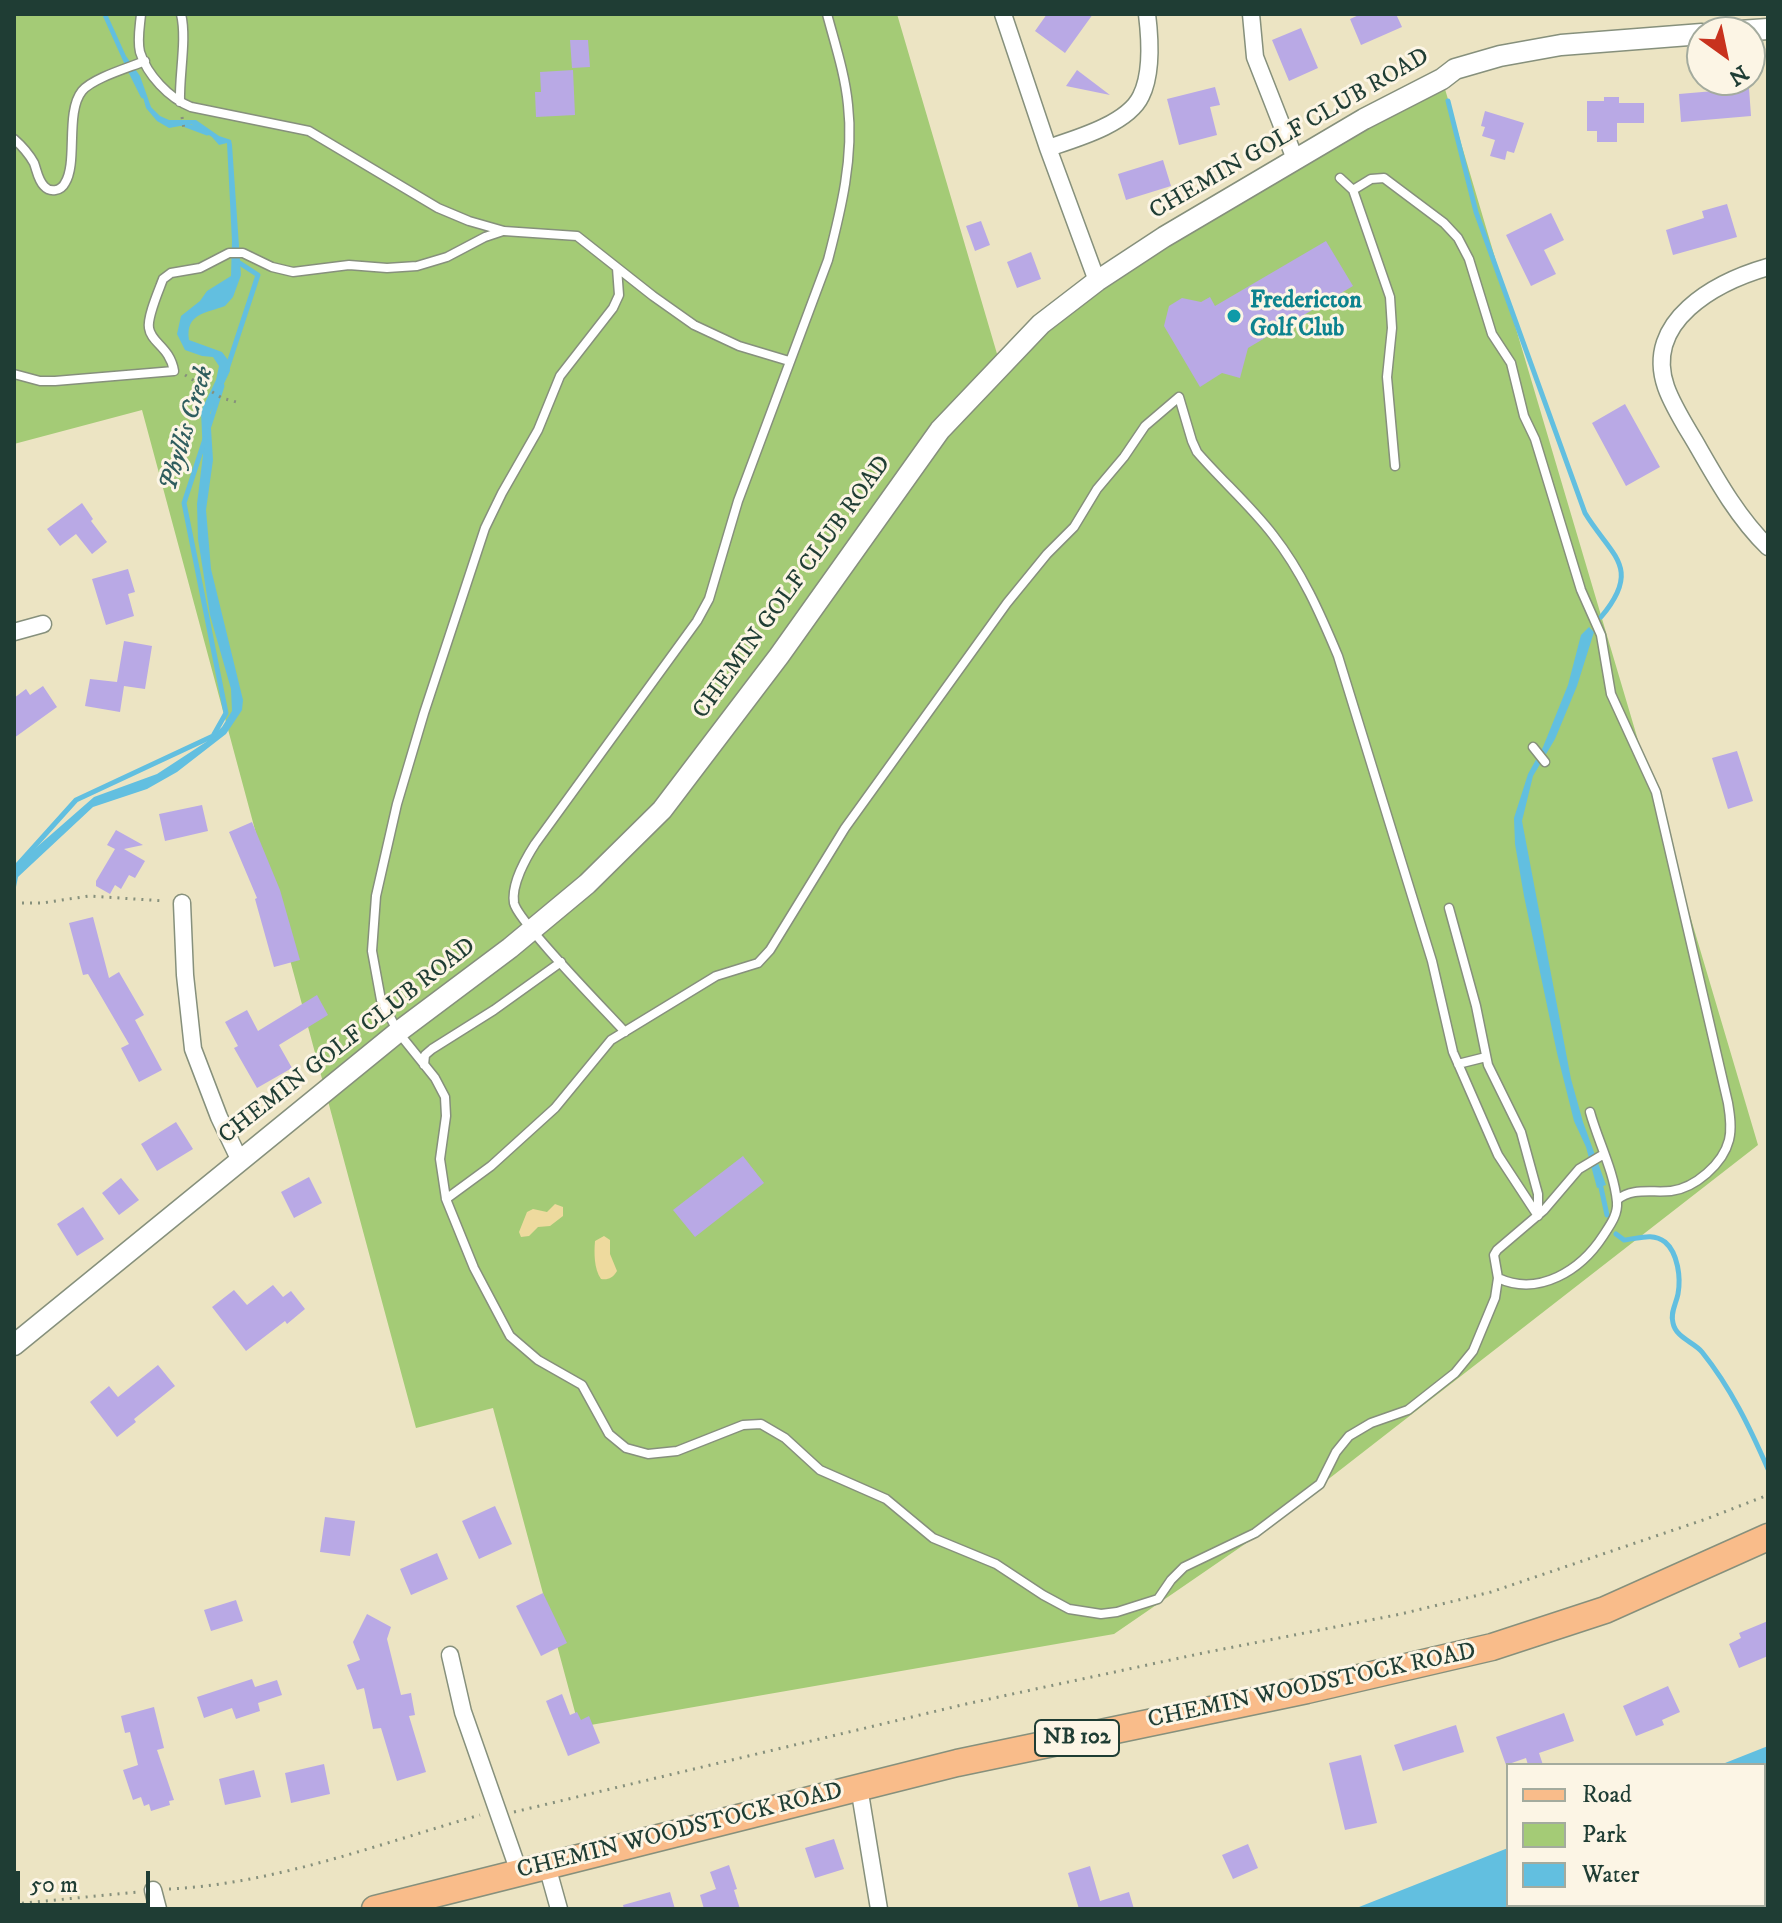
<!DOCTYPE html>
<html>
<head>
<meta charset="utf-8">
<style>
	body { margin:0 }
	#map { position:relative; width:1782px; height:1923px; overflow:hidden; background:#ece4c3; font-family:"IM FELL DW Pica",serif }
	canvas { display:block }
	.frame { position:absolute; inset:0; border:16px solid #1f3d34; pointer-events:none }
	.legend { position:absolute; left:1506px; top:1763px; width:260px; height:144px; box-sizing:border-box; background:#fcf5e5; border:2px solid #a4ab9e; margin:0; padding:10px 14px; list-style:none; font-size:24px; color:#1f3d34 }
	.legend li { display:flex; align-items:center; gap:16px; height:40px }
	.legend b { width:40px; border:2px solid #a4ab9e }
	.north { position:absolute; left:1686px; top:16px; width:80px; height:80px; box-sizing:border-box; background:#fcf5e5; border:2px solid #a4ab9e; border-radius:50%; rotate:147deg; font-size:22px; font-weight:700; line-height:32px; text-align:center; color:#1f3d34 }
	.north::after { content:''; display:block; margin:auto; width:28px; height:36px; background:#c8321e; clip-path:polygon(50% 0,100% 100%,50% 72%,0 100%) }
	.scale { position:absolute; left:16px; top:1871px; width:134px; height:36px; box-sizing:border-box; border:4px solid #1f3d34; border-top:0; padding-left:10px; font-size:24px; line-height:28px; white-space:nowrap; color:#1f3d34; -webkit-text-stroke:6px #fcf5e5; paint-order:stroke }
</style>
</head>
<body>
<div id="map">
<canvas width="1782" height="1923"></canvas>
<div class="frame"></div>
<ul class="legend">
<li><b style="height:10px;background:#f9bc8a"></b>Road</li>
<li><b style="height:22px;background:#a4cb76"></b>Park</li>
<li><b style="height:22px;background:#62bfe0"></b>Water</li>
</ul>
<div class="north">N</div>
<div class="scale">50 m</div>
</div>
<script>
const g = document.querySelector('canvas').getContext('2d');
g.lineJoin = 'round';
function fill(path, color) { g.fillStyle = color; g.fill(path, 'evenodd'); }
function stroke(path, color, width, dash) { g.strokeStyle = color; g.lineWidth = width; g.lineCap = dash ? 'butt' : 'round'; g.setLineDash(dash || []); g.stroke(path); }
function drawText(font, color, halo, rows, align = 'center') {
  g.font = font + ' "IM FELL DW Pica",serif'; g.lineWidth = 6; g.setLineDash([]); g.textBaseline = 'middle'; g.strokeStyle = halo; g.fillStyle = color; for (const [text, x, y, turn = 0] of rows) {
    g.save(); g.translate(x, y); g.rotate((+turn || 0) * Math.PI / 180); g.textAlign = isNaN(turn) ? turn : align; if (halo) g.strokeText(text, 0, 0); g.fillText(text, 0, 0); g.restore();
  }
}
const green = new Path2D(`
	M14,14h883l103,350 97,-83 345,-202 316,1066 -513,399 -131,90 -535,93 -86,-319 -77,20 -274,-1018 -128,34z`);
const sand = new Path2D(`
	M555,1204l8,3v9l-13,10 -12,1 -9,9 -8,1 -2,-5 8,-20 6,-3 14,3z
	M604,1236l6,4v14l7,17c-4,7 -9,9 -16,8 -7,-10 -7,-26 -6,-38z`);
const water = new Path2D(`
	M102,14h5l19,42 14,20 11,31 9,9 9,4h27l23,16 12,4 1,5 9,130 -8,22 -8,9c-18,7 -40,7 -36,34l33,12 6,8 2,11 -20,42 3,47 -7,50 5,59 32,131 -1,10 -16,24 -49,38 -30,17 -54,18 -75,70 -4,20v-30l80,-70 63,-23 49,-32 16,-15 10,-16 -1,-22 -21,-74 -12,-76 -1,-35 6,-49 -2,-44 15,-31 3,-14 -6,-9 -11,-1 -17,-6 -8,-16 4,-18 19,-15 7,-10 24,-15 1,-35 -5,-98 -8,2 -7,-8 -21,-13 -22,4 -12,-7 -11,-13 -6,-22 -11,-12z
	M1589,627l5,5 -17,54 -22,53 -22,37 -11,45 49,258 12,43 23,63 -9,3 -11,-41 -12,-26 -17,-68 -33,-157 -9,-52 -1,-26 14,-44 15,-27 25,-62 13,-50z
	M1768,1746v163h-414l154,-61v57h256v-140h-44z`);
const stream = new Path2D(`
	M133,76l10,20
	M1448,101l28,111 109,301c26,43 58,54 16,104
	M183,124l24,9
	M227,369l31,-94 -23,-15
	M209,426l13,-40
	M14,869l62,-69 137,-64 13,-23 -42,-210 21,-64
	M1600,1183l7,32
	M1616,1234l8,6c14,-1 28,-8 41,2 13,11 16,36 13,52 -2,10 -8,19 -5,29 3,15 21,19 29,29 29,36 48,76 66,117`);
const building = new Path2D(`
	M1047,14h46l-28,39 -30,-22z
	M1361,14h35l6,13 -41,18 -11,-26z
	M1301,28l17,40 -29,13 -17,-41z
	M570,40h18l2,27 -18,1z
	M573,70l2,45 -39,2 -1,-25h6l-1,-20z
	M1077,70l33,25 -44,-9z
	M1215,87l5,18 -10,2 7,28 -38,10 -12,-46z
	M1749,88l2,28 -70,6 -2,-28z
	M1604,97h15v6h25v20h-27v19h-20v-11h-10v-30h17z
	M1485,111l39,12 -10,30 -7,-2 -2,9 -15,-4 5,-16 -13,-4 3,-9 -4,-1z
	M1163,160l8,26 -45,14 -8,-26z
	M1727,204l10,33 -64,18 -7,-25 38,-12 -2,-7z
	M1551,213l13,27 -20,10 12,24 -25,12 -25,-51z
	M981,221l9,24 -15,6 -9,-25z
	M1326,241l27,45 -105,62 -8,30 -18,-5 -22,14 -36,-61 5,-20 13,-8 19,4 9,-5 5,9z
	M1031,252l10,27 -24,9 -10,-26z
	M1625,404l35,63 -34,19 -34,-63z
	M82,503l11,16 -2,2 16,21 -15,12 -16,-20 -16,12 -13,-17z
	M128,569l7,23 -7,2 6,22 -28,9 -14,-46z
	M124,641l28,5 -7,43 -21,-3 -4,26 -35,-6 5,-27 27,3z
	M43,686l14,21 -43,31v-40l12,-9 4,6z
	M1737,751l16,50 -25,8 -16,-51z
	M202,805l6,26 -43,10 -6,-27z
	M252,822l28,68 20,70 -26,7 -19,-68 2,-1 -28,-66z
	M116,830l27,15 -19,4 21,12 -10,17 -6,-3 -8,14 -6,-4 -5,9 -14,-8v-5l19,-32 -8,-4z
	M93,917l16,61 10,-6 25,43 -9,5 27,50 -23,12 -18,-34 8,-4 -41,-70 -5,1 -14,-52z
	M317,995l11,20 -49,30 13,23 -35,20 -23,-40 4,-2 -13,-24 22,-12 11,21z
	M176,1122l17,27 -36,22 -16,-27z
	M743,1156l21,27 -69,54 -22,-27z
	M309,1177l13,26 -28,15 -13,-26z
	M121,1178l18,22 -20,15 -17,-22z
	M83,1207l21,32 -27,17 -20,-32z
	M273,1285l10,12 8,-6 14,18 -18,15 -2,-3 -39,30 -34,-44 22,-17 13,15z
	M158,1365l17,21 -41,33 2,3 -19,15 -27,-35 19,-16 9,11z
	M495,1506l17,38 -33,15 -17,-38z
	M325,1517l30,4 -5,35 -30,-4z
	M437,1553l11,26 -37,16 -11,-26z
	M543,1593l24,50 -26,13 -25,-50z
	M236,1600l7,21 -32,10 -7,-21z
	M367,1614l24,13 -4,12 14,56 10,-2 4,22 -6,1 17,56 -29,9 -16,-53 -8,1 -9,-41 -7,2 -10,-25 13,-5 -7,-18z
	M1768,1621v35l-29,12 -10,-24 12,-6 -2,-5z
	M252,1679l3,8 22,-7 5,15 -24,8 2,8 -24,8 -4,-11 -28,10 -7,-21z
	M1668,1686l12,26 -18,8 2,5 -28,11 -13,-30z
	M562,1694l8,21 7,-3 4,8 8,-4 11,27 -32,13 -22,-55z
	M154,1707l10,41 -7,2 17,50 -5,1 1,4 -19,6 -2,-7 -5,2 -3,-9 -8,3 -10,-30 15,-5 -8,-33 -5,1 -4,-17z
	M1564,1713l10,28 -35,12 4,12h-15l-2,-7 -20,7 -10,-28z
	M1456,1725l8,27 -61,19 -9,-26z
	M1361,1755l16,68 -32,7 -16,-67z
	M324,1764l6,30 -39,9 -6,-30z
	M254,1770l7,27 -36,8 -6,-26z
	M834,1839l10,30 -29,9 -10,-30z
	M1248,1844l10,24 -25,11 -11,-24z
	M729,1865l8,24 -3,1 6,19h-36l-4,-14 16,-6 -6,-17z
	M1090,1866l10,35 29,-9 5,17h-55l-11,-36z
	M670,1892l5,17h-51l-1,-4z`);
const path = new Path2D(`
	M182,117l2,12
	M185,375l37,23 18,5
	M14,903h28l47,-7 76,5
	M514,1812l452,-108 237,-51 198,-39 90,-22 215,-73 62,-24
	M169,1889c105,-5 210,-45 311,-74
	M14,1904l124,-12`);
const service = new Path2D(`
	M141,14c-1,12 -4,26 -1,38 7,23 29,46 51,55l118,24 129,77 31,13 35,10 73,5 76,60 41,29 45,21 50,15
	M180,102c-1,-27 7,-63 1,-88
	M14,139c8,7 15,15 20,24 3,8 4,17 10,23 6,7 17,5 21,-3 13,-20 0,-71 17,-92 11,-13 46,-23 63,-30
	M1340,178l13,12 37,107 2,31 -5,49 8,89
	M1353,190l18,-11 13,-1 60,45 14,15 11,21 23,75 19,29 13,53 11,23 46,151 20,45 10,59 45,98 72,311c2,12 4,25 1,37 -6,24 -34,48 -58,51 -18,2 -39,-4 -54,9
	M617,268l2,27 -6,13 -53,68 -22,54 -36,63 -17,35 -61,185 -27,91 -21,92 -4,55 9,49 17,32 37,46 10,19 1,19 -6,43 6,40 28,69 36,68 28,24 44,25 27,49 17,14 22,6 29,-3 66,-26 18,-1 24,14 35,32 66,29 47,39 63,26 47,31 26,14 32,5 16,-2 41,-13 13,-19 13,-13 71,-34 65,-49 16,-32 13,-16 22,-13 37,-13 47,-37 18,-22 22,-53 3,-20 -4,-23 3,-5 47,-40 35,-41 25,-15
	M14,374l26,7h15l119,-10c-4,-24 -23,-28 -25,-43 -2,-11 10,-38 14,-49l8,-6 29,-5 29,-15h14l29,14 21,5 56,-7 38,3 30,-2 30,-9 38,-20 18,-6
	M1533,747l12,15
	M1449,908l27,98 12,59 33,67 17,62v21
	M625,1032c-18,-20 -107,-110 -111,-129 -3,-18 12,-45 21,-59l162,-223 12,-22 29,-98 90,-241c13,-50 26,-103 20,-155 -3,-31 -13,-61 -21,-91
	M1458,1064l28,-7
	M424,1065l1,-10 7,-6 62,-39 67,-48
	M446,1199l45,-33 64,-58 56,-68 105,-64 42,-13 12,-13 75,-122 162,-225 40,-49 27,-27 23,-38 27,-32 21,-31 34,-29 13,44 5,11c24,28 53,53 76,83 29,37 47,78 65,121l94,305 21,91 45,103 40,61
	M1498,1278c41,19 83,-8 105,-42 7,-11 15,-21 14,-34 -3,-31 -19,-61 -27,-90`);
const minor = new Path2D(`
	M1003,14l45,134c27,-9 80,-24 93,-52 11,-22 9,-58 6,-82
	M1251,14l4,43 40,102
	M1048,148l49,133
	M1768,267c-52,15 -125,54 -102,120 7,20 21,41 32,60 20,35 41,72 70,100
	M14,632l29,-8
	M182,903l3,72 8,74 26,68 21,44
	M450,1655l13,57 56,160
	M859,1787l20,122
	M547,1866l12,43
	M153,1890l5,19`);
const tertiary = new Path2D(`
	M1725,32l43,-3
	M14,1345l384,-313 112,-84 77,-64 75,-74 117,-154 161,-226 101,-106 56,-43 67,-44 200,-118 78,-40 13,-10 45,-13 61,-11 141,-11`);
const primary = new Path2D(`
	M375,1909l582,-146 350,-73 185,-43 113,-37 163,-73`);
const markers = [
	[1234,316,8,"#0f9aa8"]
];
const shields = [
	[1077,1738,84]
];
const shieldNames = [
	["NB 102",1077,1738]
];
const streetNames = [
	["CHEMIN GOLF CLUB ROAD",1290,135,-30],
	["CHEMIN GOLF CLUB ROAD",793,588,-54],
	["CHEMIN GOLF CLUB ROAD",348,1042,-38],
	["CHEMIN WOODSTOCK ROAD",1312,1687,-12],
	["CHEMIN WOODSTOCK ROAD",680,1832,-14]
];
const cultureNames = [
	["Fredericton",1250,302],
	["Golf Club",1250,330]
];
const waterNames = [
	["Phyllis Creek",188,429,-73]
];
fill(green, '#a4cb76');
fill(sand, '#eeda9e');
fill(water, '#62bfe0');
stroke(stream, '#62bfe0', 5);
fill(building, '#b9a9e5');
stroke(service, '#86907c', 11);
stroke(minor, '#86907c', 19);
stroke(tertiary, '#86907c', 23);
stroke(primary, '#86907c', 29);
stroke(path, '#86907c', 3, [2, 6]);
stroke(service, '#fff', 8);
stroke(minor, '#fff', 16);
stroke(tertiary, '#fff', 20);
stroke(primary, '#f9bc8a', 26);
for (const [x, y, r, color] of markers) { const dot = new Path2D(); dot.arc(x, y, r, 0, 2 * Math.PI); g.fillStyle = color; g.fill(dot); stroke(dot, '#fcf5e5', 3); }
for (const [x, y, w] of shields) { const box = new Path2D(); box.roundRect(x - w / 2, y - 18, w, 36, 6); g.fillStyle = '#fcf5e5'; g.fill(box); stroke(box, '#1f3d34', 2); }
drawText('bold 22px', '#1f3d34', null, shieldNames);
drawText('24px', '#1f3d34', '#fcf5e5', streetNames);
drawText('bold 24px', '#0d838f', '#fcf5e5', cultureNames, 'left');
drawText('italic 26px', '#305e5f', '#fcf5e5', waterNames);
</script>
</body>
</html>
